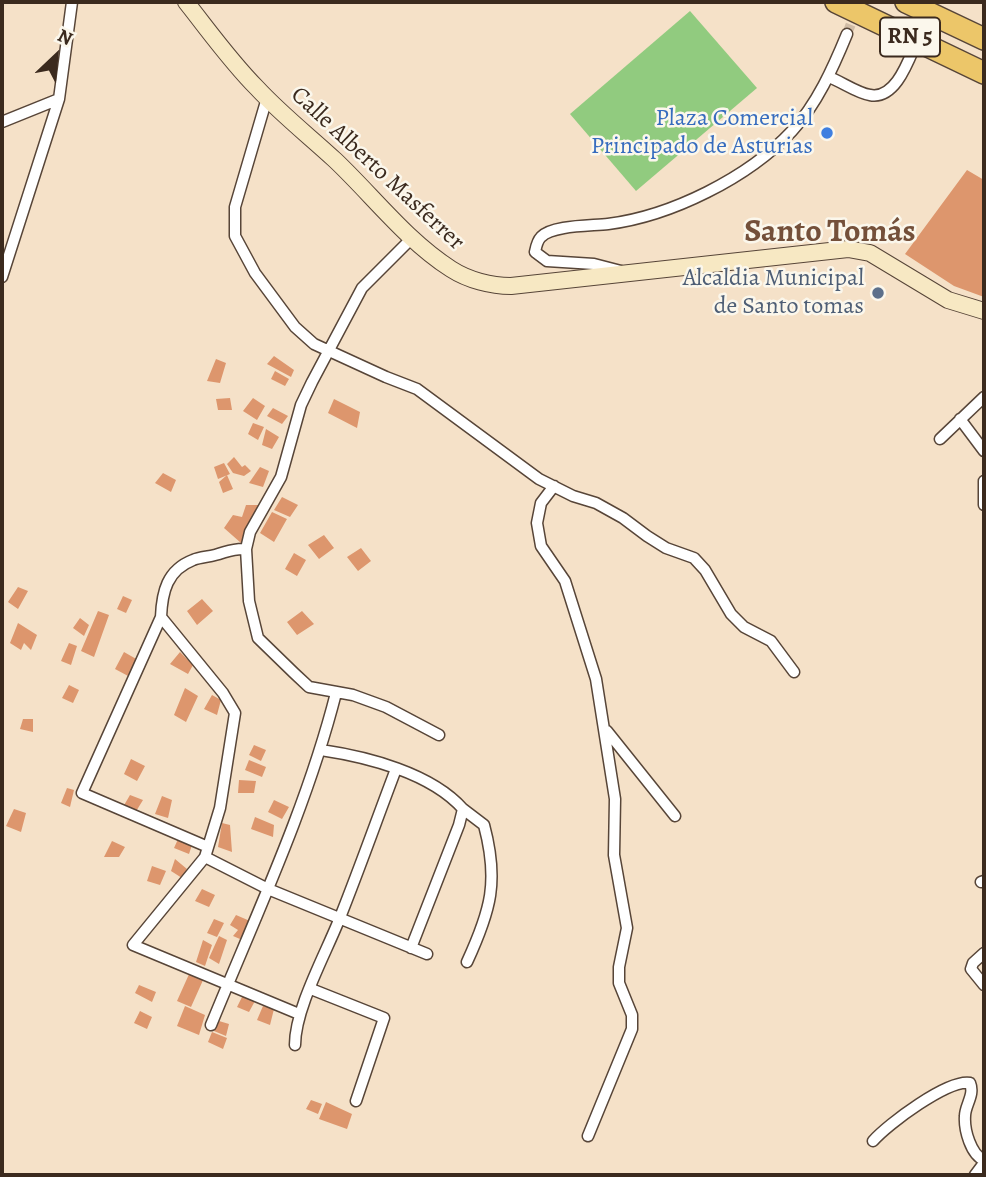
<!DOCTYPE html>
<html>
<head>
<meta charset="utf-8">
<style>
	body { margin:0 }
	#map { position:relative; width:986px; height:1177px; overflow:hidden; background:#f5e1c8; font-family:Alegreya,serif }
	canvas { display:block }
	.frame { position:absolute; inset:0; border:4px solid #3b2a1e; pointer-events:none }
	.north { position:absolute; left:21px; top:21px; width:70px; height:70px; -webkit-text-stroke:5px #fbf7ec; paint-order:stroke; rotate:26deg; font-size:19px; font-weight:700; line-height:28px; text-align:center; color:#3b2a1e }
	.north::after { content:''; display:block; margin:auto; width:24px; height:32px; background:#3b2a1e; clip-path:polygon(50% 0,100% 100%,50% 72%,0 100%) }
</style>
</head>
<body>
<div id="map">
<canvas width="986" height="1177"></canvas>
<div class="frame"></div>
<div class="north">N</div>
</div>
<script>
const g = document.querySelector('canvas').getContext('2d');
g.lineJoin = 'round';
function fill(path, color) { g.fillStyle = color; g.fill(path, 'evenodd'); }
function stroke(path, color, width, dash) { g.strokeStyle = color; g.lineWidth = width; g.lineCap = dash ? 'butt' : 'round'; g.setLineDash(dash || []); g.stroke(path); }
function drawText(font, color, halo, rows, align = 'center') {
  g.font = font + ' Alegreya,serif'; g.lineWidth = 5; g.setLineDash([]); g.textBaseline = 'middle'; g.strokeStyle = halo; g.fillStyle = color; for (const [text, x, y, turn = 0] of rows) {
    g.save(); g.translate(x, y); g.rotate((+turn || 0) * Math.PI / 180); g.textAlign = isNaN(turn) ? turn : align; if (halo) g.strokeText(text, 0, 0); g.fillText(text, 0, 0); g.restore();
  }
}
const green = new Path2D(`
	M690,11l67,77 -121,103 -66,-77z`);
const building = new Path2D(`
	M967,170l17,10v117l-30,-11 -49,-32z
	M274,356l20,14 -3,7 -24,-13z
	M216,359l10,4 -6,20 -13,-2z
	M275,371l14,8 -4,7 -14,-7z
	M230,398l2,12h-14l-2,-11z
	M253,398l12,8 -8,14 -14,-9z
	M334,399l26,13 -3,16 -29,-15z
	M273,408l15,8 -6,8 -15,-8z
	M253,423l11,4 -6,13 -10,-6z
	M266,429l13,8 -7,12 -10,-4z
	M234,457l8,10 3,-2 6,6 -7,5 -11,-3 -6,-9z
	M224,463l6,11 -12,5 -4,-12z
	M260,467l9,4 -6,16 -14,-4z
	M163,473l13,7 -5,12 -16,-9z
	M227,475l6,14 -10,4 -4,-11z
	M282,497l16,8 -8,12 -16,-7z
	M246,505h16l-21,38 -17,-15 9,-13 9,2z
	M272,512l15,7 -13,23 -14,-9z
	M324,535l10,13 -15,11 -11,-14z
	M361,548l10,13 -13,10 -11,-14z
	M294,553l12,7 -9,16 -12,-7z
	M18,587l10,4 -10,18 -10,-7z
	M123,596l9,4 -6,13 -9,-4z
	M202,599l11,12 -16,14 -10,-14z
	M98,611l11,4 -15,42 -13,-6z
	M302,611l12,13 -17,11 -10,-13z
	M80,618l9,7 -5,11 -11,-8z
	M18,623l19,12 -6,15 -7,-7 -3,7 -11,-7z
	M69,643l8,3 -6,19 -10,-4z
	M124,652l14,8 -8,17 -15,-8z
	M180,652l13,13 -5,9 -18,-10z
	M69,685l10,5 -6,13 -11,-5z
	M185,688l13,8 -12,26 -12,-7z
	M212,695l9,5 -4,15 -13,-6z
	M23,719h10v13l-13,-3z
	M254,745l12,5 -5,11 -12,-6z
	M131,759l14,7 -8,15 -13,-7z
	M249,760l17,7 -4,10 -17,-7z
	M239,780l17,1 -2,12h-16z
	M67,788l7,2 -4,17 -9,-4z
	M130,795l13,5 -8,13 -12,-6z
	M162,796l10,4 -4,18 -13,-4z
	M274,800l15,7 -7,12 -14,-7z
	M14,809l12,4 -5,19 -15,-6z
	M255,817l19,8 -1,12 -22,-8z
	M222,823l8,2 2,27 -14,-5z
	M179,837l14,5 -4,12 -15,-6z
	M112,841l13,6 -6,10h-15z
	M175,859l12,10 -5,9 -11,-7z
	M152,866l14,5 -6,14 -13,-4z
	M202,889l13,6 -6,12 -14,-6z
	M236,915l14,6 -10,18 -7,-3 5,-6 -8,-5z
	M214,919l10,4 -7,14 -10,-4z
	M219,936l8,4 -8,24 -10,-6z
	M203,940l9,5 -7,21 -9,-4z
	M190,972l14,6 -13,29 -14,-6z
	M139,985l17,7 -4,10 -17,-9z
	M243,995l12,6 -6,11 -12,-5z
	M185,1006l20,9 -6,20 -22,-9z
	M263,1006l11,3 -4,16 -13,-5z
	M140,1011l12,6 -5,12 -13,-6z
	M219,1021l10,3 -3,12 -12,-5z
	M212,1032l15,6 -4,11 -15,-7z
	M311,1100l11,4 -4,10 -12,-5z
	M326,1102l26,12 -5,15 -28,-10z`);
const streetTunnel = new Path2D(`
	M847,34l10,-26`);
const street = new Path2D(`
	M829,77c13,5 28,16 41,18 26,5 39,-36 47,-54
	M267,98l-32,109v29l20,37 40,54 19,17 72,33 31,12 122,90 34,17 23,7 27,15 24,18 19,12 28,10 11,12 26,44 13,13 27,14 23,31
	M2,122l57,-23
	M412,238l-50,50 -50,94 -11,23 -20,72 -31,55 -4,17 3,52 9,37 36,35 15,14 44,8 33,12 53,28
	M621,271l-27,-7 -47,-3 -12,-9c1,-5 2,-11 6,-15 11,-12 51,-11 67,-13 63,-8 140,-46 184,-93 25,-27 41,-63 55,-97
	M2,277l57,-178 13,-97
	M960,419l24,32
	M940,439l44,-42
	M984,481v24
	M554,486l-13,17 -4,20 4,23 24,35 31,98 19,120 -1,56 13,73 -8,39v16l13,32v14l-44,107
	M246,549c-13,-1 -19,3 -31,6 -7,2 -15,2 -22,5 -26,10 -31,32 -32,57l62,76 12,20 -15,95 -15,49 63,32 159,65
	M161,617l-79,176 126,54
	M607,731l68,85
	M321,750c47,7 110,23 142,59l-4,16 -48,123
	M463,809l21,16c15,56 7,85 -17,137
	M205,857l-72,88 166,69
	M981,882l3,-1
	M984,953l-11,10 -2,6 13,16
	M311,989l73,29 -28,83
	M211,1025c45,-110 96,-218 125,-332
	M295,1045c0,-36 30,-90 44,-125 20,-50 38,-101 57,-151
	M873,1141c15,-17 75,-62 97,-58 5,12 -5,22 -5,33 -1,14 6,39 19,44
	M975,1175l9,-12`);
const secondary = new Path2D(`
	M186,2c23,29 45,60 71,86 24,26 52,48 78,72 38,36 71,80 116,109 17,11 40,17 60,17l337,-37 22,4 78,47 36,11`);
const highway = new Path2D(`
	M836,2l148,71
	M906,2l78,37`);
const markers = [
	[827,133,7,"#3f7fe0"],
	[878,293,7,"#5c6f8a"]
];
const shields = [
	[910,37,60]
];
const shieldNames = [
	["RN 5",910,37]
];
const shopNames = [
	["Plaza Comercial",813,119],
	["Principado de Asturias",813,147]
];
const streetNames = [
	["Calle Alberto Masferrer",377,169,43]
];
const serviceNames = [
	["Alcaldia Municipal",864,279],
	["de Santo tomas",864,307]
];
const districtNames = [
	["Santo Tomás",830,233]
];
fill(green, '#91cb7f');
fill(building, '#dd966d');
stroke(streetTunnel, '#d0bca6', 10, [10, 5]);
stroke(street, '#574538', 13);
stroke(secondary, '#574538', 18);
stroke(highway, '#574538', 24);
stroke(street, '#fff', 10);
stroke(secondary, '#f7e8c3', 16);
stroke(highway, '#ecc669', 21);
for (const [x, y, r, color] of markers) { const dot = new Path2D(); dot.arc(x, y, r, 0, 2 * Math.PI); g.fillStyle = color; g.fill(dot); stroke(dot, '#fbf7ec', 2.5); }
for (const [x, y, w] of shields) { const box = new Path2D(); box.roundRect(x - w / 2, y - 19.5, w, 39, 5); g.fillStyle = '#fbf7ec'; g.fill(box); stroke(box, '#3b2a1e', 2); }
drawText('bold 23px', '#3b2a1e', null, shieldNames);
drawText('24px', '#366cbe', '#fbf7ec', shopNames, 'right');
drawText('24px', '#3b2a1e', '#fbf7ec', streetNames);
drawText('24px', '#4e5e75', '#fbf7ec', serviceNames, 'right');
drawText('bold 32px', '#74503a', '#fbf7ec', districtNames);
</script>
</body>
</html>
